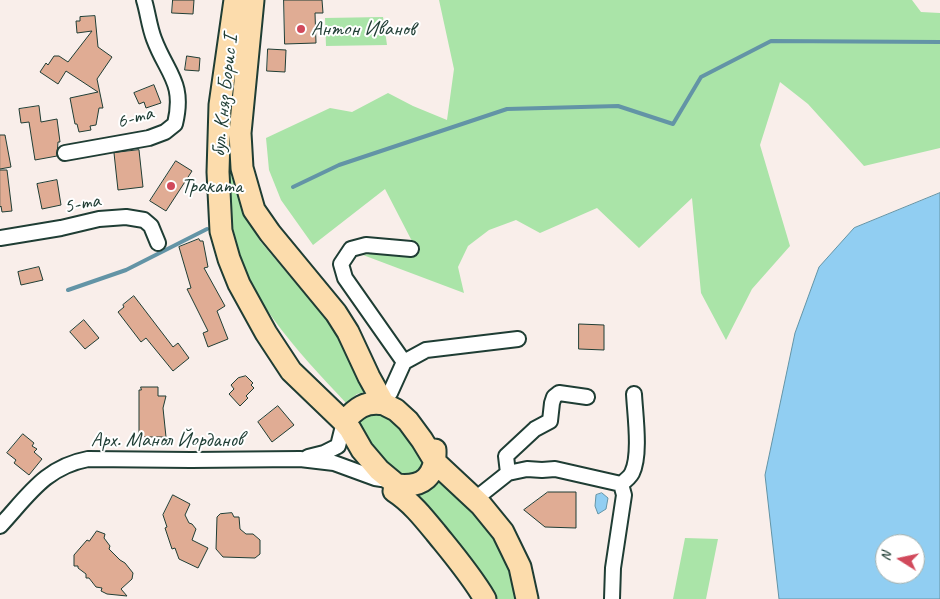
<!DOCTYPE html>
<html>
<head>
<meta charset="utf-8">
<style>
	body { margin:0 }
	#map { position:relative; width:940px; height:599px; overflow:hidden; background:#f9eeea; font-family:Caveat,sans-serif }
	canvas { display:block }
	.north { position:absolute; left:875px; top:534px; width:50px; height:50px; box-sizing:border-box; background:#fff; border:1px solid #a5b1ae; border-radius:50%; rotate:280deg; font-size:14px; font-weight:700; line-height:20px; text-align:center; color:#1f3d34 }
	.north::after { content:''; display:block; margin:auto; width:18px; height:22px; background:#d1495b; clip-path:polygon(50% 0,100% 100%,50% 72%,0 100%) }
</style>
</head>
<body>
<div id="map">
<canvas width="940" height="599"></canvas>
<div class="north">N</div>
</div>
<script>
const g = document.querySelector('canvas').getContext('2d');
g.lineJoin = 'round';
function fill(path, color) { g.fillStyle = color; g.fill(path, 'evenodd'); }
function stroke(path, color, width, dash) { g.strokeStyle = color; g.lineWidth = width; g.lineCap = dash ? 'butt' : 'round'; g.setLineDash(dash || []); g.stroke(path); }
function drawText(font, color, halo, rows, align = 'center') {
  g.font = font + ' Caveat,sans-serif'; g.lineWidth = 4; g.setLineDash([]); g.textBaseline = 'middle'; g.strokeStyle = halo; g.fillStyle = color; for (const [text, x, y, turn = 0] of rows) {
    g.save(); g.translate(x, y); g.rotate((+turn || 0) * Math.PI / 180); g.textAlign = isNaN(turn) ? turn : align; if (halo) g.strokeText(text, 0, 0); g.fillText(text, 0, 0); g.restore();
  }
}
const green = new Path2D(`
	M439,0h473l9,12 19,1v135l-76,18 -56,-62 -28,-22 -20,63 30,101 -38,43 -26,51 -25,-47 -9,-95 -53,50 -42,-40 -57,25 -24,-13 -27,10 -21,16 -10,21 6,26 -101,-38 52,-8 -30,-58 -72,56 -32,-45 -12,-30 -3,-32 64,-30 22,4 36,-19 25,13 34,14 7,-51z
	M383,17l4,28 -61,1 -1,-28z
	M229,169l13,40 18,32 70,83 40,67 -13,3 -11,9c-50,-54 -104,-108 -117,-184 -3,-16 -2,-33 -3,-49z
	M377,410l31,18 15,29v12l-18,8 -12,-5 -26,-32 -4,-10 -7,-10z
	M436,478c22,20 44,40 61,65 11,16 17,37 24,56h-24l-19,-29 -65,-77z
	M685,538l33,1 -12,60h-33z`);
const water = new Path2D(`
	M940,193v406h-161l-14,-124 30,-142 24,-66 35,-39zM885,544h30v30h-30z
	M602,493l6,5 -2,11 -8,5 -3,-8 1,-11z`);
const stream = new Path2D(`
	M293,187l46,-22 168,-56 111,-3 55,18 28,-47 70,-36 169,1
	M68,290l58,-20 81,-41`);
const building = new Path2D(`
	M173,0h21l-1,14 -21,-1z
	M284,0h38l1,13h-8l1,30 -31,1z
	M95,16l3,31 14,10 -15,22 6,29h-4l-3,17 -6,1 1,4 -12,2 -2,-8h-2l-5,-26 28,-6 -32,-21 -8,13 -18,-12 6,-9 2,2 6,-9h5l9,6 24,-31 -15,2 -1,-12h4v-4z
	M268,49l18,1 -1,22 -18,-1z
	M187,56l13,2 -1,13 -14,-1z
	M154,85l7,18 -15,5 -2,-6 -5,2 -5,-11z
	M39,106l2,16 16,-3 3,23h-2l-1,14 -22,4 -6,-38 -8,1 -2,-14z
	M0,135h5l6,32 -11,2z
	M139,150l4,37 -25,3 -4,-37z
	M176,161l16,10 -26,40 -16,-10z
	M0,170h7l5,41 -10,1 -1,-6 -1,1z
	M57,180l4,25 -19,4 -5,-25z
	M199,239l1,2h3l5,26 -4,1 21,38 -8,5 11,28 -20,8 -5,-14 5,-2 -21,-42 4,-1 -12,-41z
	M39,267l4,13 -22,5 -3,-13z
	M134,296l39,51 5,-4 11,15 -16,13 -27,-33 -5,4 -23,-30 6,-5 -1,-2z
	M84,320l15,18 -14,11 -15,-17z
	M579,324l25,1v25l-25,-1z
	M246,376l7,7 -2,2 3,3 -8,8 2,2 -8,8 -11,-12 5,-5 -3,-4 7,-7z
	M141,387h17v9h8l-3,12 3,29h-27v-47h2z
	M278,406l16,19 -22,17 -14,-20z
	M23,434l11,9 -2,3 5,3 -3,3 8,7 -13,16 -15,-12 2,-3 -9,-7z
	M548,492h28v36l-31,-1 -21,-17z
	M173,495l17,9 -5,11 4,8 3,1 4,5 -4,11 16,8 -10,20 -19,-9 -4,-11 -3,1 -7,-21 2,-1 -4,-12z
	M232,513l2,4h5l1,12 6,5h7l7,6v14l-5,4 -32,-1 -7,-8 1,-32 3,-3z
	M97,531l8,3 -1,4 6,8 -1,3 11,11 5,3 8,10 -1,6 -11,10 6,7 -20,-2 -6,-3 1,-3 -6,-1 -7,-9h-3v-4l-8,-6v-2h-4v-11l13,-15 2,1z`);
const minor = new Path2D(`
	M65,153l84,-15 16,-6 10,-8c10,-42 -8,-50 -21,-85 -5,-13 -6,-26 -10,-39
	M0,238l61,-10 38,-9 27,-2 18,3 7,6 7,17
	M404,362l22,-12 92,-11
	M390,393l14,-31 -59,-84 -4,-14 10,-15 15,-4 45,4
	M308,457l16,-4 14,-7 6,-24
	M508,473l-2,-17 29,-27 15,-8 2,-18 2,-6 5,-4 28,4
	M621,484c4,-3 9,-7 11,-11 9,-18 3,-59 2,-79
	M474,500l34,-27 19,-4 15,1 13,-1 66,15 3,11 -11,73 -1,31
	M0,526c28,-30 45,-59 88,-67l103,1 109,-1 34,4 41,15 13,2`);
const highway = new Path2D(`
	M235,0l-15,105 -2,67 3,59 8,28 10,25 27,49 25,38 53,51 6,7 12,21 17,20 18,15 9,14
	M253,0l-13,133 2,35 12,42 16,23 66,80 12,19 21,45 15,27 12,6 12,11 14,19 14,23 45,42 22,27 17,35 7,32
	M344,422c12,-14 21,-21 40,-18
	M397,485c26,3 39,-9 38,-35
	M394,491c17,11 29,26 42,42 17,21 35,42 49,66`);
const markers = [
	[301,29,5,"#d1495b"],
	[171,186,5,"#d1495b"]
];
const poiNames = [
	["Антон Иванов",311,29],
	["Траката",181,186]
];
const streetNames = [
	["бул. Княз Борис I",225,96,-84],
	["6-та",135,118,-16],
	["5-та",82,204,-11],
	["Арх. Манол Йорданов",167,440]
];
fill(green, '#aae4a8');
fill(water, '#91cef2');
stroke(water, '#6394a6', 1);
stroke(stream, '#6394a6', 4);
fill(building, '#e0ac94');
stroke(building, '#1f3d34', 1);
stroke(minor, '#1f3d34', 18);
stroke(highway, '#1f3d34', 25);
stroke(minor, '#fff', 14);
stroke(highway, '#fcdcac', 21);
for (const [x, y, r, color] of markers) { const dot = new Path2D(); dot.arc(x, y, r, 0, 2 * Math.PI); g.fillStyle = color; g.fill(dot); stroke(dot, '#fff', 2); }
drawText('21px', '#1f3d34', '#fff', poiNames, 'left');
drawText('21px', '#1f3d34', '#fff', streetNames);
</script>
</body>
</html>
